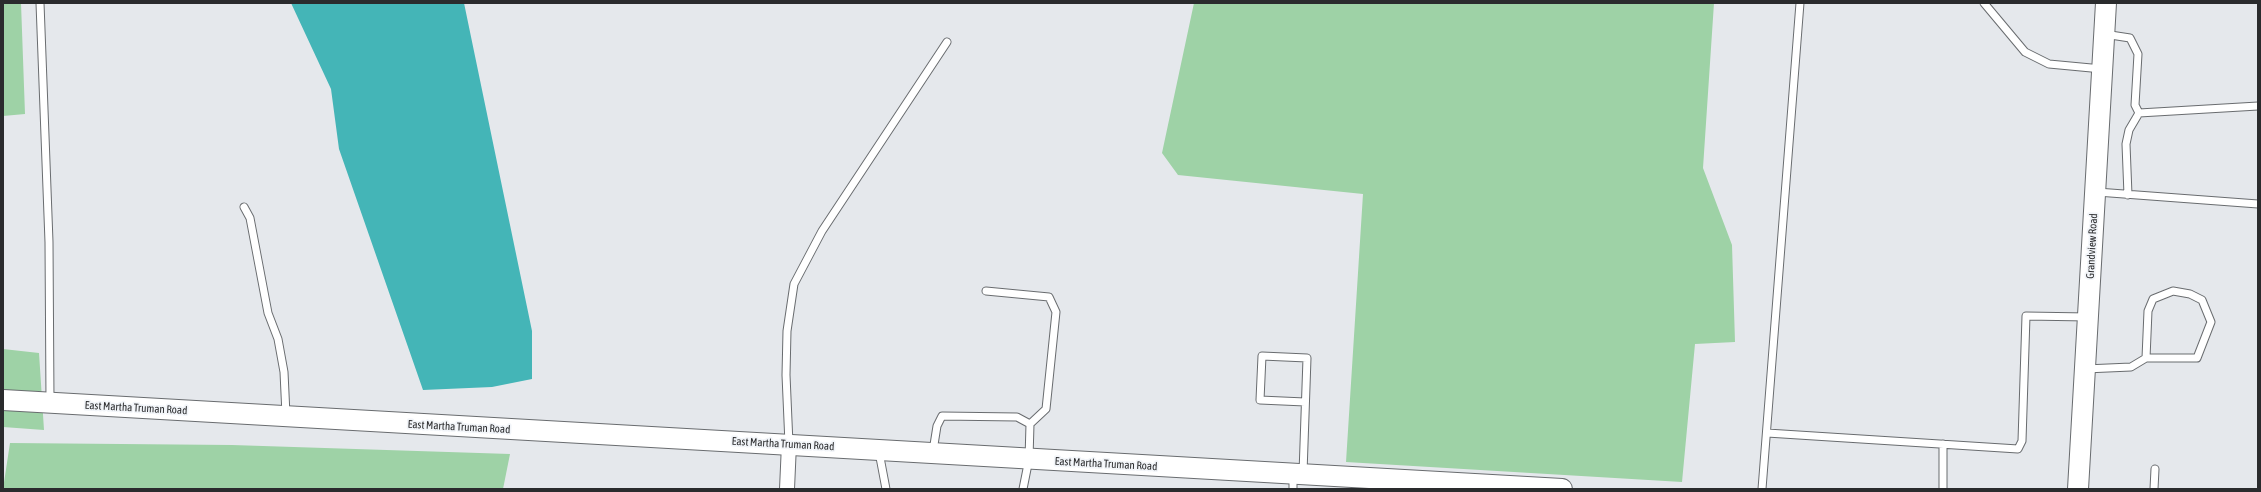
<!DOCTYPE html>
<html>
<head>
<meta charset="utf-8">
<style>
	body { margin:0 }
	#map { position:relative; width:2261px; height:492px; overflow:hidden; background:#e5e8ec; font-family:"Asap Condensed",sans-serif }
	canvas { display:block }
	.frame { position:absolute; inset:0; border:4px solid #2a2b2d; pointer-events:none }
</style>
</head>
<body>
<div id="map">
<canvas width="2261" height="492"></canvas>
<div class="frame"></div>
</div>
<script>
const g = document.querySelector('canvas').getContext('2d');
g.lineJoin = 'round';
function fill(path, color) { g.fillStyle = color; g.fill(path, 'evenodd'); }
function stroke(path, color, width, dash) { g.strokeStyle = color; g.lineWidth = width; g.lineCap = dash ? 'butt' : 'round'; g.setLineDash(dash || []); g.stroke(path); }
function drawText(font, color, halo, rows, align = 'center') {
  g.font = font + ' "Asap Condensed",sans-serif'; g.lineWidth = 3.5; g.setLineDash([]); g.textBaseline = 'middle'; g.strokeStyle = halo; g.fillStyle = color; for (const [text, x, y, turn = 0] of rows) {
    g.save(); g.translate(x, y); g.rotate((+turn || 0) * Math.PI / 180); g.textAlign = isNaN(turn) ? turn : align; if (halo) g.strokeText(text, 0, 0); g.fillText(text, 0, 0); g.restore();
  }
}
const green = new Path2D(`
	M3,3h18l4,111 -22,2z
	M1194,3h520l-11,165 29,77 3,97 -40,2 -13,138 -336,-20 17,-268 -185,-19 -16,-22z
	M3,349l36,4 5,77 -41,-3z
	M10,443l222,2 278,9 -7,35h-500z`);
const water = new Path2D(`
	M291,3h173l68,328v48l-40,8 -69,3 -84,-241 -8,-60z`);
const service = new Path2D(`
	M40,3l9,239 1,159
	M1984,3l41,49 24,12 53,5
	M2104,34l26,4 8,16 -3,51 4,8 119,-7
	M2097,192l161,12
	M2128,195l-2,-51 3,-14 10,-17
	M244,207l6,11 18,95 10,26 6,33 2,43
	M986,291l63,6 7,15 -10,97 -16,15
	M2085,369l46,-2 15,-9h51l14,-36 -9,-22 -12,-6 -17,-3 -20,8 -5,12 -2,47
	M1767,433l251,16 4,-8 4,-125 62,1
	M789,444l-3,-69 1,-44 7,-47 28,-53 125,-189
	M933,451l4,-25 5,-10 75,1 13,7 -1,35 -6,30
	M879,452l7,37
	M1303,473l4,-115 -45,-2 -2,44 45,2
	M1293,474v15
	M1762,489l38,-486
	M1943,489v-45
	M2154,489l1,-20`);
const minor = new Path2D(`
	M787,489l2,-45`);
const secondary = new Path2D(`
	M3,400l1559,89
	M2078,489l28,-486`);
const streetNames = [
	["Grandview Road",2092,246,-87],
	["East Martha Truman Road",136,408,3],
	["East Martha Truman Road",459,427,3],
	["East Martha Truman Road",783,444,3],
	["East Martha Truman Road",1106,464,3]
];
fill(green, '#9ed2a6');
fill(water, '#44b5b7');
stroke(service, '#696c6f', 9);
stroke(minor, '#696c6f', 16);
stroke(secondary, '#696c6f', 22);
stroke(service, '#fff', 7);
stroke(minor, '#fff', 14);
stroke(secondary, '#fff', 20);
drawText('11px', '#2a2b2d', '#f2f5f9', streetNames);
</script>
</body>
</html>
